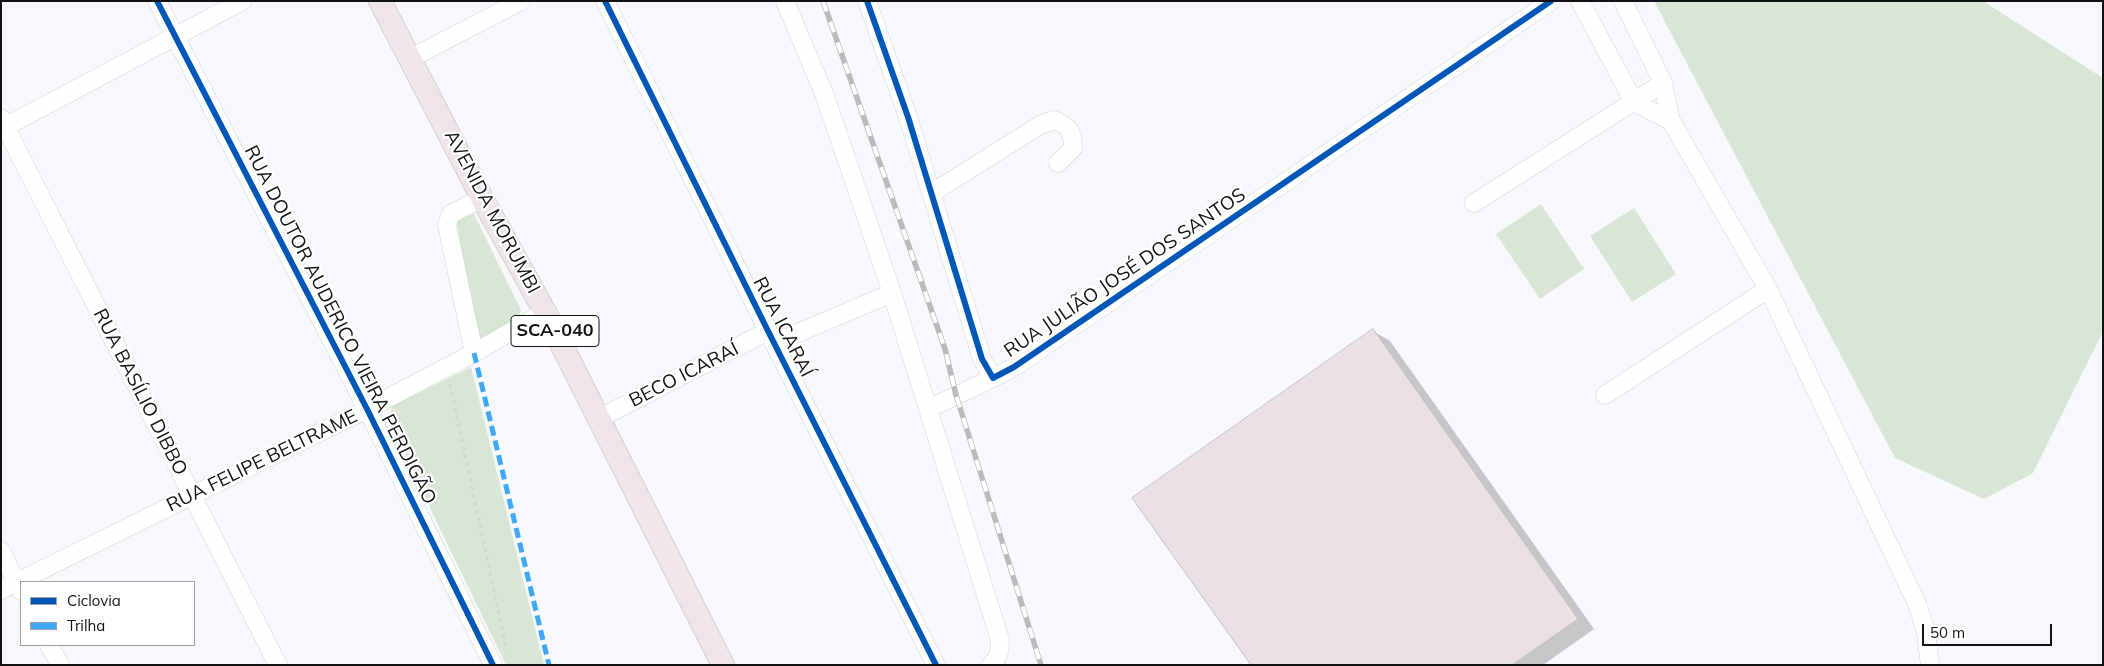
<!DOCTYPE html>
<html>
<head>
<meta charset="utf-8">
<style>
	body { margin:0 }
	#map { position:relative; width:2104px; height:666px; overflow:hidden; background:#f7f8fb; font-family:Mulish,sans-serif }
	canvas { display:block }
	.frame { position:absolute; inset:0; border:2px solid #111214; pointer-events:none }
	.legend { position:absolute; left:20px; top:581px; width:175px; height:65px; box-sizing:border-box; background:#fff; border:1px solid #a0a0a1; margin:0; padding:6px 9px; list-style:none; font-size:15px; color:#111214 }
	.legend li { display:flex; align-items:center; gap:10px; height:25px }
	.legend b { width:25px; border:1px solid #a0a0a1 }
	.scale { position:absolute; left:1922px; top:624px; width:130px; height:22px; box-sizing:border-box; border:2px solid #111214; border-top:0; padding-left:6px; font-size:15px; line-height:18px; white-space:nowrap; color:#111214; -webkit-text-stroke:4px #fff; paint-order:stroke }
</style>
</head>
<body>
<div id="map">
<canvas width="2104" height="666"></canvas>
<div class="frame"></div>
<ul class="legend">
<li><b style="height:6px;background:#0057b8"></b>Ciclovia</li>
<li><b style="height:6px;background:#3fa9f5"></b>Trilha</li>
</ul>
<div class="scale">50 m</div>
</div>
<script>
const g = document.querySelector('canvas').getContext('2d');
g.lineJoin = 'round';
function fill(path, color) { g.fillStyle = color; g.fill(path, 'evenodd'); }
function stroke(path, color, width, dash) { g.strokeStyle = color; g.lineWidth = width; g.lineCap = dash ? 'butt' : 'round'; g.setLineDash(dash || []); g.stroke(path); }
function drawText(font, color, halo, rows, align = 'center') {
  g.font = font + ' Mulish,sans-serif'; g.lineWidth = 4.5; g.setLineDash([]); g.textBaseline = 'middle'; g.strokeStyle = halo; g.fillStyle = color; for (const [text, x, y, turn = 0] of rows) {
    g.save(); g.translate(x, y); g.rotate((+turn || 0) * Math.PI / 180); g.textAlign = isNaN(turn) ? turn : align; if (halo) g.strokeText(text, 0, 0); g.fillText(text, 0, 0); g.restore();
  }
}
const green = new Path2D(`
	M1654,1h329l120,77v253l-70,142 -49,26 -89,-41z
	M1541,204l43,65 -44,30 -44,-65z
	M1634,208l42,66 -44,28 -42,-66z
	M474,214l47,96 -4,11 -41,20 -19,-119 7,-6z
	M471,367l73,298h-38l-78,-161 -39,-85 3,-13z`);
const shadow = new Path2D(`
	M1373,331l17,10 204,288 -51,36h-291z`);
const building = new Path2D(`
	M1373,329l205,290 -66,46h-261l-119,-167z`);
const path = new Path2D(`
	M450,384l57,268`);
const minor = new Path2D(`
	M157,1l210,408 126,256
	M605,1l163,330 168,334
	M785,1l40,95 67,197 108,347c0,10 -1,18 -9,25
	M867,1l41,116 74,242 11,19 21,-11 537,-366
	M1580,1l54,101 37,19
	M1623,1l40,82 8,38 97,168 150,317 8,26 4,33
	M411,58l110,-57
	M1,118l277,547
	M1,129l241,-128
	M932,193l108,-68 14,-5c15,6 19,11 19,28l-15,15
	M1474,203l189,-120
	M774,343l118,-50
	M474,353l-27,-128 4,-11 31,-16
	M1605,395l163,-106
	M928,409l65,-31
	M600,418l168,-87
	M1,551l20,40
	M1,590l366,-181 107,-56 71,-41
	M49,645l11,20`);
const major = new Path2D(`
	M380,1l102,197 63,114 178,353`);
const rail = new Path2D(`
	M823,1l122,348 11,46 85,270`);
const quiet = new Path2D(`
	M474,353l75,312`);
const cycleway = new Path2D(`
	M157,1l210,408 126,256
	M605,1l163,330 168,334
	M867,1l41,116 74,242 11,19 21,-11 537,-366`);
const shields = [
	[555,331,88]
];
const shieldNames = [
	["SCA-040",555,331]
];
const streetNames = [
	["AVENIDA MORUMBI",492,212,62],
	["RUA JULIÃO JOSÉ DOS SANTOS",1125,273,-34],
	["RUA DOUTOR AUDERICO VIEIRA PERDIGÃO",340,325,63],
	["RUA ICARAÍ",783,327,63],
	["BECO ICARAÍ",684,375,-27],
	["RUA BASÍLIO DIBBO",140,392,63],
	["RUA FELIPE BELTRAME",262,461,-26]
];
fill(green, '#d9e6d6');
fill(shadow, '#0003');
fill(building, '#e9e1e5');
stroke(building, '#c2c1c3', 1);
stroke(minor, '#d2d3d5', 19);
stroke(major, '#d1d2d3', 24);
stroke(path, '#d6d6d6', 3, [4, 4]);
stroke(minor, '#fefefe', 18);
stroke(major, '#eee5e9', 22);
stroke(rail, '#bbbbbc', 5.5);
stroke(rail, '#fff', 4, [11]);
stroke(quiet, '#3fa9f5', 5, [10, 5]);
stroke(cycleway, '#0057b8', 6);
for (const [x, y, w] of shields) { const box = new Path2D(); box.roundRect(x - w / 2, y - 15.5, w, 31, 4); g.fillStyle = '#fff'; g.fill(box); stroke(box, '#111214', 1); }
drawText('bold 18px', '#111214', null, shieldNames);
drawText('19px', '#111214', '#fff', streetNames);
</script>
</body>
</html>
